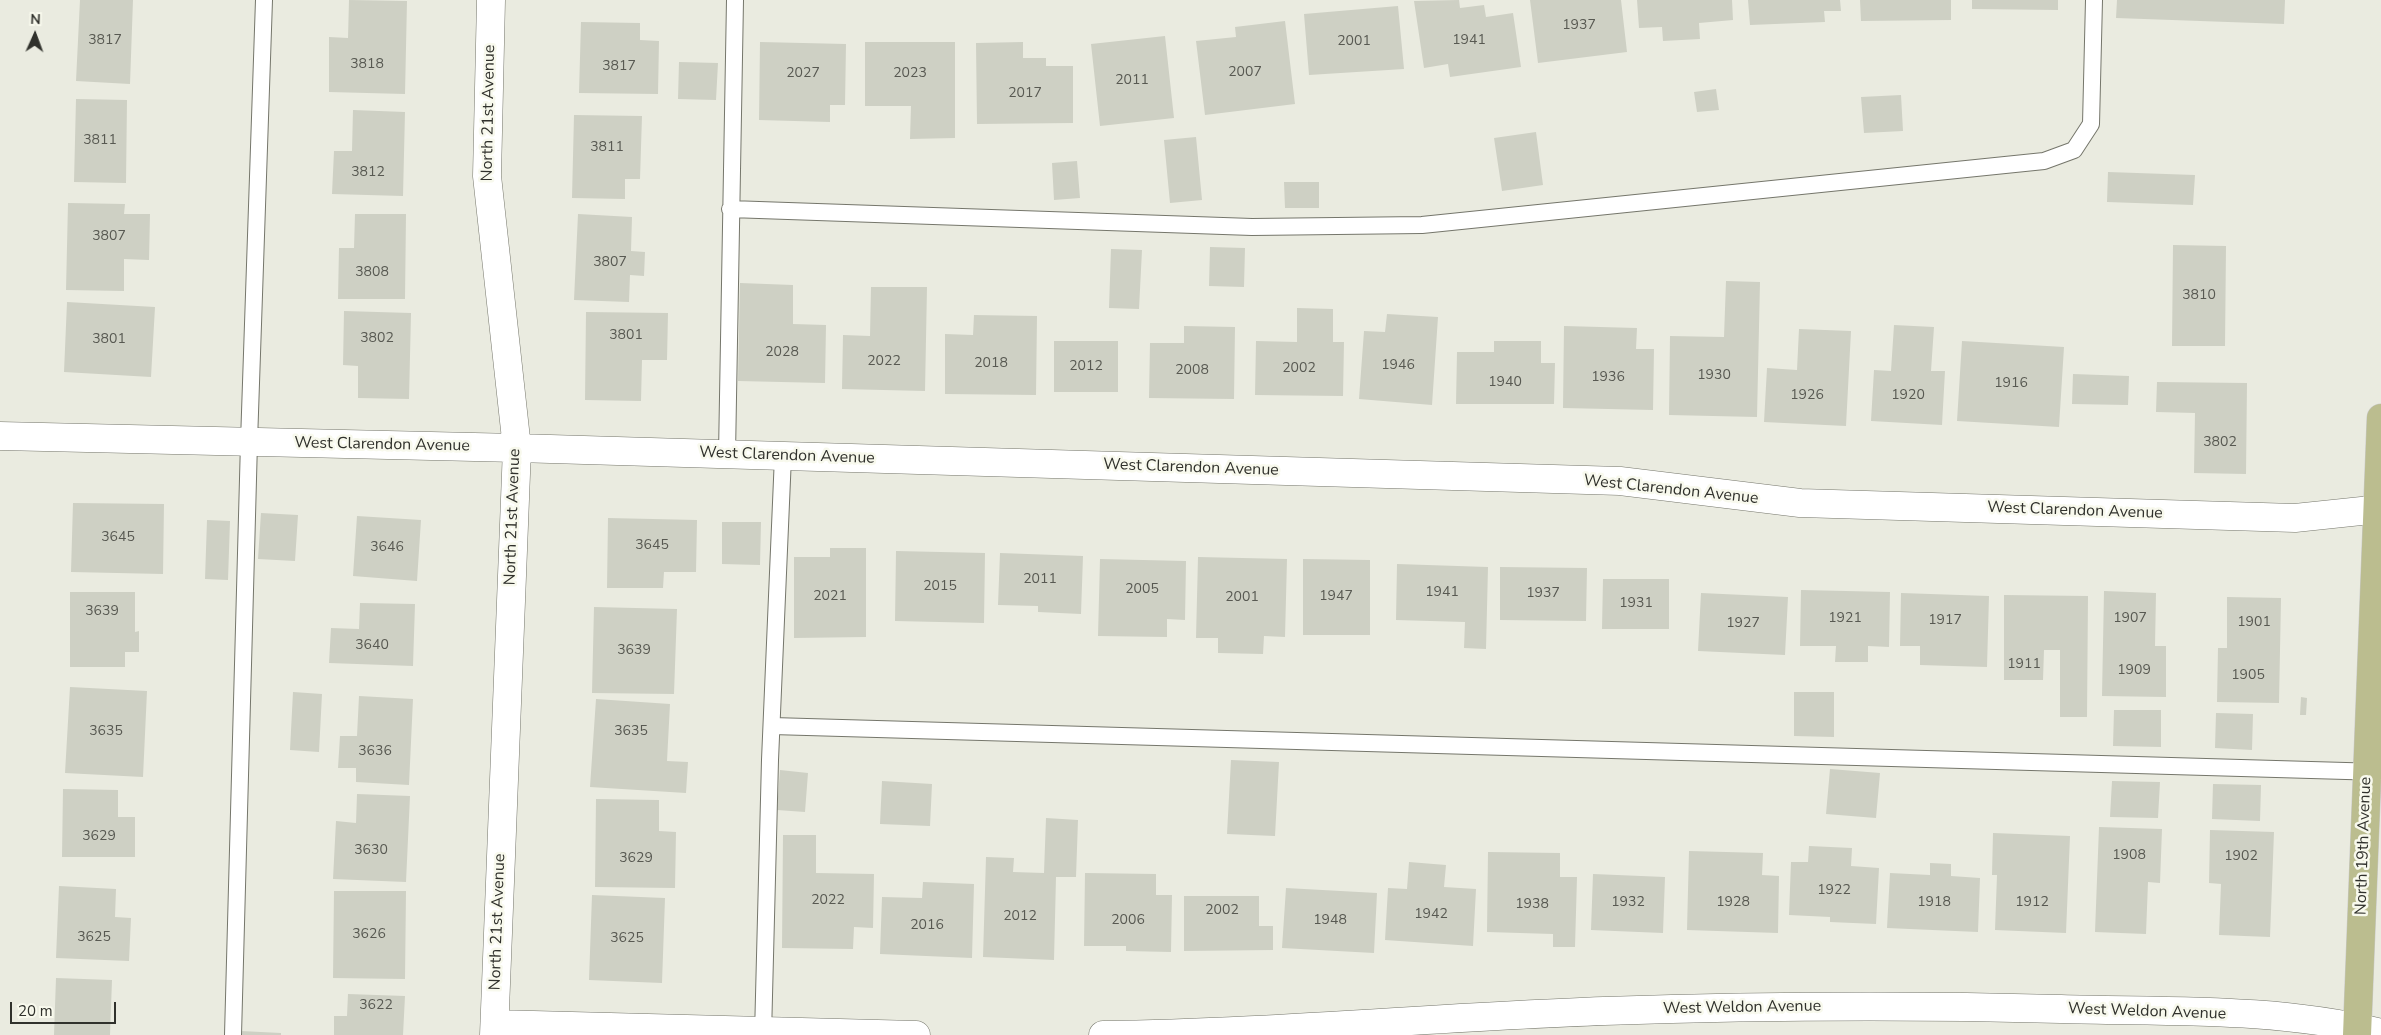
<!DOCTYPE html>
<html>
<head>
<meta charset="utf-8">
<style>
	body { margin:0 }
	#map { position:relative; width:2381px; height:1035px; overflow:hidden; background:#eaebe0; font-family:"Nunito Sans",sans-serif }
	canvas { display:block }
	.north { position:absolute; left:10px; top:10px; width:50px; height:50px; -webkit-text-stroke:4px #f8f9ed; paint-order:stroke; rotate:2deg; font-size:14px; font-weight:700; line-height:20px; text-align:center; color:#30312c }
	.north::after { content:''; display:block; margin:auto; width:18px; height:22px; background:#30312c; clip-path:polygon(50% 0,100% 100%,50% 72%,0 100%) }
	.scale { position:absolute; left:10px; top:1002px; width:106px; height:22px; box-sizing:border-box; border:2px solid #30312c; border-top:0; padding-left:6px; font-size:15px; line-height:18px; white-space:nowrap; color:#30312c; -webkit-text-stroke:4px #f8f9ed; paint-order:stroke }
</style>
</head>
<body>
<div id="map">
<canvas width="2381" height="1035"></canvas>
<div class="north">N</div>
<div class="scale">20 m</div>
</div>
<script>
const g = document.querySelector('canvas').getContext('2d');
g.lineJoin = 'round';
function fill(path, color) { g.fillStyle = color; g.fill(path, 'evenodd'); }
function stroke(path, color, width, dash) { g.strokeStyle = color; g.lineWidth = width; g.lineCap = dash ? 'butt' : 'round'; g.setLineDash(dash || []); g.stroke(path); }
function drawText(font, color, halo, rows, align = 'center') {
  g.font = font + ' "Nunito Sans",sans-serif'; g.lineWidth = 5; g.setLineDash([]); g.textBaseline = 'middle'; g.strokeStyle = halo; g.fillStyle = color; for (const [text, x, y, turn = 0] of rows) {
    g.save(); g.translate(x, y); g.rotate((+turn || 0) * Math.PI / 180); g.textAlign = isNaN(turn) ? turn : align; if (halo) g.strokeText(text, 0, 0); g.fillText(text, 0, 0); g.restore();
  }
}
const building = new Path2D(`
	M80,0h53l-3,84 -54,-3z
	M349,0l58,1 -2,93 -76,-2v-55l19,1z
	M1459,0l1,8 24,-3 2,12 27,-4 8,54 -71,10 -2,-13 -24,4 -10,-67z
	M1530,0h91l6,52 -89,11z
	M1637,0h95l1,20 -34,3 1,16 -37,2 -1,-14 -23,1z
	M1748,0h92l1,11h-17l1,11 -75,3z
	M1860,0h91v20l-90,1z
	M1972,0h86v10l-86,-1z
	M2117,0h168l-1,24 -168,-6z
	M1398,6l6,63 -95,6 -5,-61z
	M1285,21l10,83 -90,11 -9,-74 40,-4 -1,-10z
	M581,22l59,1v17l19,1 -1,53 -79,-1z
	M1165,36l9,82 -74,8 -9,-82z
	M760,42l86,2 -1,61h-15v17l-71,-2z
	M865,42h90v96l-45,1 1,-33h-46z
	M1023,42v16h23v8h27v57l-96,1 -1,-81z
	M679,62l39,1 -2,37 -38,-1z
	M1716,89l3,21 -22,2 -3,-20z
	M1901,95l2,36 -39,2 -3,-36z
	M76,99l51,1 -1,83 -52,-1z
	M353,110l52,2 -2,84 -71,-2 2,-43h18z
	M574,115l68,1 -2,63h-15v20l-53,-1z
	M1536,132l7,53 -41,6 -8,-53z
	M1196,137l6,63 -32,3 -6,-63z
	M1077,161l3,37 -26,2 -2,-37z
	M2108,172l87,3 -2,30 -86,-3z
	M1284,182h35v26h-34z
	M68,203l57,1 -1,10h26l-1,46 -25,-1v32l-58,-1z
	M355,214h51l-1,85h-67l1,-51h15z
	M578,214l54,3 -1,34 14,1 -1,24 -14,-1 -1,27 -55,-2z
	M2173,245l53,1 -1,100h-53z
	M1210,247l35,1 -1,39 -35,-1z
	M1111,249l31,1 -3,59 -30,-1z
	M1726,281l34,1 -3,135 -88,-2 1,-79 54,1z
	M740,283l53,2v39l33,1 -1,58 -87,-2z
	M871,287h56l-2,104 -83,-2 1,-54 27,1z
	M67,302l88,5 -4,70 -87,-5z
	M1297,308l36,1v33h11l-1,54 -88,-1 1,-54 41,1z
	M344,311l67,2 -2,86 -51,-1v-32l-15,-1z
	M586,312l82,1 -1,47h-25l-1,41 -56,-1z
	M1387,314l51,3 -6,88 -73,-6 5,-68 21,1z
	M974,315l63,1 -1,79 -91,-1v-60l28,1z
	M1894,325l40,2 -3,44h14l-3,54 -71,-4 3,-51 17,1z
	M1184,326l51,1 -1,72 -85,-1 1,-55h34z
	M1564,326l73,2 -1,21h18l-1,61 -90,-2z
	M1799,329l52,2 -5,95 -82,-4 3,-54 30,2z
	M1054,341h64v51h-64z
	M1494,341h47v22h14l-1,41h-98l1,-52h37z
	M1962,341l102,6 -5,80 -102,-6z
	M2073,374l56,2 -1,29 -56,-1z
	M2157,382l90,1 -1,91 -52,-1 1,-60 -39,-1z
	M73,503l91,1 -1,70 -92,-2z
	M261,513l37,2 -3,46 -37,-2z
	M357,516l64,4 -4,61 -64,-5z
	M608,518l89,2 -1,52h-32l-1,16h-56z
	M207,520l23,1 -2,59 -23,-1z
	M722,522h39l-1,43 -38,-1z
	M830,548h36v89l-72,1v-81h36z
	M896,551l89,2 -1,70 -89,-2z
	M1000,553l83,3 -2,58 -43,-2v-6l-40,-1z
	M1198,557l89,2 -2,78 -21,-1 -1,18 -45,-1v-15h-22z
	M1100,559l86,2 -1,59 -18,-1v18l-69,-1z
	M1303,559l67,1v75h-67z
	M1397,564l91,3 -2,82 -22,-1 1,-26 -69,-2z
	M1500,567l87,1 -1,53 -86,-1z
	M1603,579h66v50h-67z
	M1801,590l89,2 -1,55 -21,-1v16h-33l1,-16h-36z
	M2104,591l52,2 -1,53h11v51l-64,-1z
	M70,592h65v40l4,-1v21h-14v15h-55z
	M1701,593l87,4 -3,58 -87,-4z
	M1901,593l88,3 -2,71 -67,-2v-19h-20z
	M2004,595l84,1 -1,121h-27v-67h-16l-1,30h-39z
	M2227,597l54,1 -2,105 -62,-1 1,-54h9z
	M360,603l55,1 -2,62 -84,-3 2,-35 28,1z
	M594,607l83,2 -3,85 -82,-1z
	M70,687l77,4 -4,86 -78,-4z
	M293,692l29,2 -3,58 -29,-2z
	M1794,692h40v45l-40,-1z
	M359,696l54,3 -4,86 -53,-3v-14h-18l2,-32h17z
	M2301,697l6,1 -1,17h-6z
	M596,699l74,5 -3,57 21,1 -2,31 -96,-6z
	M2114,710h47v37l-48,-1z
	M2216,713l37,1 -1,36 -37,-2z
	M1231,760l48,2 -4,74 -48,-2z
	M1830,769l50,4 -4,45 -50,-4z
	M780,770l28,3 -3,39 -28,-2z
	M882,781l50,3 -2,42 -50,-2z
	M2112,781l48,1 -2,36 -48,-1z
	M2213,784l48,1 -1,36 -48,-2z
	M63,789l55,1v27h17v40h-73z
	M357,794l53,2 -4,86 -73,-3 3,-58 20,2z
	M596,799l63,1v31l17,1 -1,56 -80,-1z
	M1046,818l32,2 -2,57h-20l-2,83 -71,-3 3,-100 28,1 -1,14 31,1z
	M2099,827l63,2 -2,54 -12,-1 -2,52 -51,-2z
	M2210,830l64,2 -4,105 -51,-2 2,-51 -12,-1z
	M1993,833l77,3 -4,97 -71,-3 2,-55h-5z
	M783,835h33v38l58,1 -1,54 -19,-1 -1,22 -71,-1z
	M1809,846l43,2 -1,18 28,2 -3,56 -46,-2v-5l-41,-2 2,-53h17z
	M1689,851l74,2 -1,22 17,1 -1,57 -91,-3z
	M1488,852l72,1v24h17l-2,70h-22v-13l-66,-2z
	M1409,862l37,3 -2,22 32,2 -3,57 -88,-6 3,-52 19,1z
	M1930,863l21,1v12l29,2 -2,54 -91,-4 3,-55 40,2z
	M1085,873l71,1v21h16l-1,57 -45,-1v-5h-42z
	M1593,874l72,3 -2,56 -72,-3z
	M923,882l51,2 -2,74 -92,-4 2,-57 40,1z
	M59,886l57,3 -1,28 16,1 -2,43 -73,-3z
	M1286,888l91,5 -3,60 -92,-5z
	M334,891h72l-1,88 -72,-1z
	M592,895l73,3 -3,85 -73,-3z
	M1184,896h75v30h14v24l-89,1z
	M56,978l56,2 -2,55h-56z
	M348,994l57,2 -2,39h-69v-19h13z
	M241,1031l40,2v2h-40z`);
const lane = new Path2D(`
	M730,209l522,18 170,-2 622,-64 30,-11 17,-26 3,-124
	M727,454l8,-454
	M772,726l1609,46
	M233,1035l16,-593 15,-442
	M763,1035l7,-275 13,-304`);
const street = new Path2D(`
	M491,0l-4,176 30,272 -23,587
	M0,436l517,12 1103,33 180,22 495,15 86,-9
	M495,1024l421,11
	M1103,1035c167,-2 334,-18 501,-24 152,-5 305,-6 457,-2 106,3 216,-2 320,24`);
const primary = new Path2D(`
	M2357,1035l24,-617`);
const numberNames = [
	["1937",1579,26],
	["3817",105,41],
	["1941",1469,41],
	["2001",1354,42],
	["3818",367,65],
	["3817",619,67],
	["2007",1245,73],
	["2027",803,74],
	["2023",910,74],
	["2011",1132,81],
	["2017",1025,94],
	["3811",100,141],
	["3811",607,148],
	["3812",368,173],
	["3807",109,237],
	["3807",610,263],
	["3808",372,273],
	["3810",2199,296],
	["3801",626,336],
	["3802",377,339],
	["3801",109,340],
	["2028",782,353],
	["2022",884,362],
	["2018",991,364],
	["1946",1398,366],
	["2012",1086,367],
	["2002",1299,369],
	["2008",1192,371],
	["1930",1714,376],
	["1936",1608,378],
	["1940",1505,383],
	["1916",2011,384],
	["1926",1807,396],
	["1920",1908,396],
	["3802",2220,443],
	["3645",118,538],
	["3645",652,546],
	["3646",387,548],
	["2011",1040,580],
	["2015",940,587],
	["2005",1142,590],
	["1941",1442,593],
	["1937",1543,594],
	["2021",830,597],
	["1947",1336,597],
	["2001",1242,598],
	["1931",1636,604],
	["3639",102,612],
	["1921",1845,619],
	["1907",2130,619],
	["1917",1945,621],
	["1901",2254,623],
	["1927",1743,624],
	["3640",372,646],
	["3639",634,651],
	["1911",2024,665],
	["1909",2134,671],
	["1905",2248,676],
	["3635",106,732],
	["3635",631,732],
	["3636",375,752],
	["3629",99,837],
	["3630",371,851],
	["1908",2129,856],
	["1902",2241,857],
	["3629",636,859],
	["1922",1834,891],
	["2022",828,901],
	["1932",1628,903],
	["1928",1733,903],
	["1918",1934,903],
	["1912",2032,903],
	["1938",1532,905],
	["2002",1222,911],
	["1942",1431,915],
	["2012",1020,917],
	["2006",1128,921],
	["1948",1330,921],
	["2016",927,926],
	["3626",369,935],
	["3625",94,938],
	["3625",627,939],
	["3622",376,1006]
];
const streetNames = [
	["North 21st Avenue",489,113,-89],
	["West Clarendon Avenue",382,445,1],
	["West Clarendon Avenue",787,456,2],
	["West Clarendon Avenue",1191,468,2],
	["West Clarendon Avenue",1671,490,6],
	["West Clarendon Avenue",2075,511,2],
	["North 21st Avenue",513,517,-88],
	["North 19th Avenue",2364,846,-88],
	["North 21st Avenue",498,922,-88],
	["West Weldon Avenue",1742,1008,-1],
	["West Weldon Avenue",2147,1012,2]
];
fill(building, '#ced0c4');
stroke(lane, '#75766b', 18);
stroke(street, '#75766b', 29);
stroke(primary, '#c9c9c8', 29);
stroke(lane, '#fff', 16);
stroke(street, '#fff', 28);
stroke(primary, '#bbbd8f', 28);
drawText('14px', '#585952', null, numberNames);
drawText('16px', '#30312c', '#f8f9ed', streetNames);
</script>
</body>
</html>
